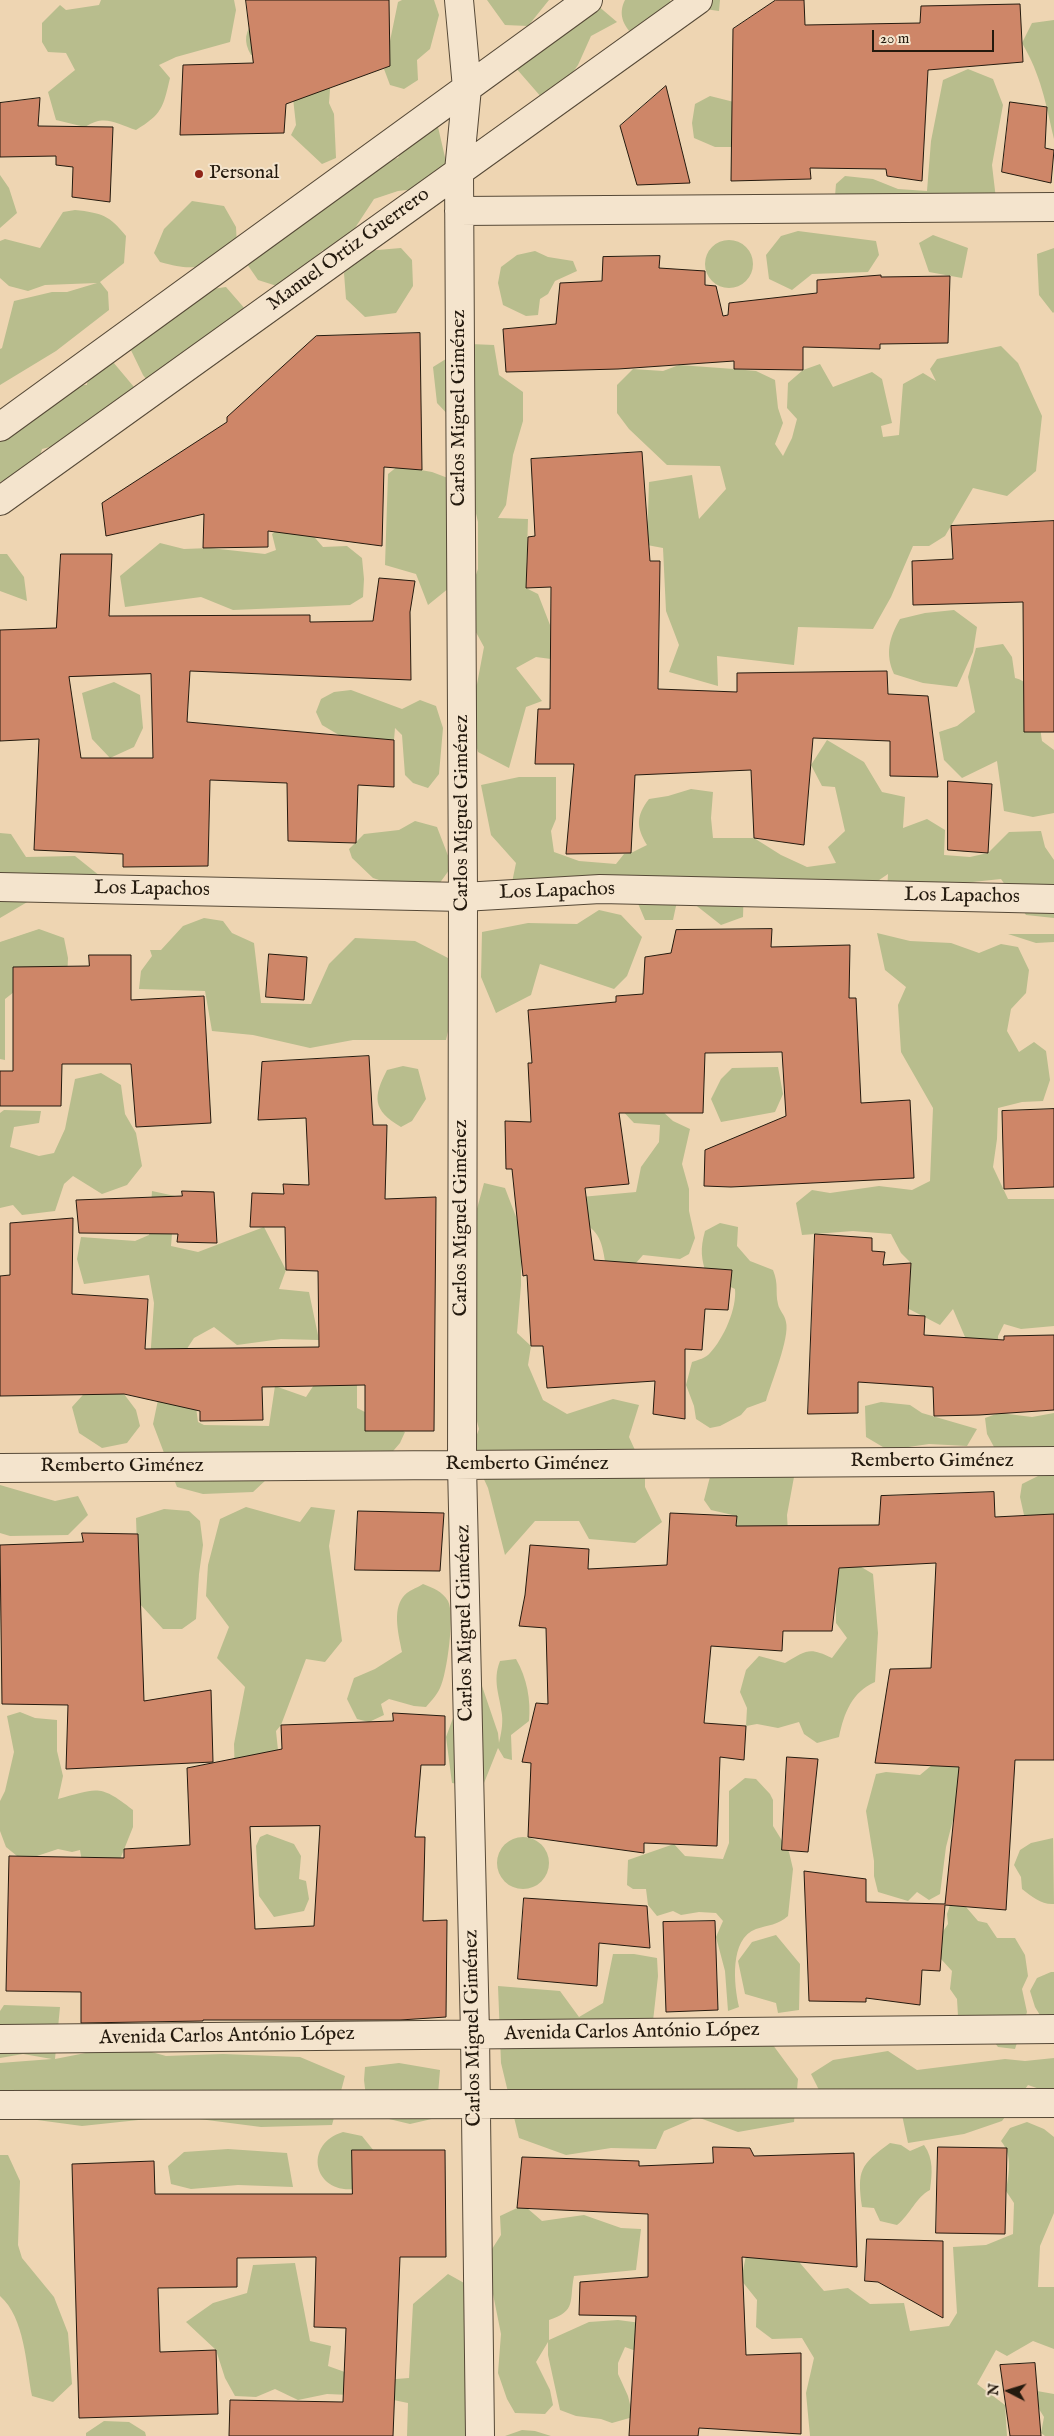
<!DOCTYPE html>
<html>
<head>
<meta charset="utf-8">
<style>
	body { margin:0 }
	#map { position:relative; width:1054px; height:2436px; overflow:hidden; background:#eed5b2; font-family:"IM FELL English",serif }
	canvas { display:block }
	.north { position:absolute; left:984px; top:2366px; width:50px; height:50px; -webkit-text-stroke:4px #f4e4cd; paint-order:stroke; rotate:275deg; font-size:14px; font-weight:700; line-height:20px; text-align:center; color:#241a0e }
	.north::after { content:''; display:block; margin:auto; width:18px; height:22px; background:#241a0e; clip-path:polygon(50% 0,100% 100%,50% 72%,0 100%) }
	.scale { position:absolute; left:872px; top:30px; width:122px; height:22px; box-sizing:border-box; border:2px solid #241a0e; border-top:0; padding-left:6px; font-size:15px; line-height:18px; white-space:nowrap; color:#241a0e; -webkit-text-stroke:4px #f4e4cd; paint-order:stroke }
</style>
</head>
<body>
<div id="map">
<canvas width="1054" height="2436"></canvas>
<div class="north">N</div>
<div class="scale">20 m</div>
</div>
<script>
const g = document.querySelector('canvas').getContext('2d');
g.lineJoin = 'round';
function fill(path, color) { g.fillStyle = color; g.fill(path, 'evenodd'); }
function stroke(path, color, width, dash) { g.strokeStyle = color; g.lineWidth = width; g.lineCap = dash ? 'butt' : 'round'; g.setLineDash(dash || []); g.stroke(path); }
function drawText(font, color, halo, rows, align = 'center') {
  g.font = font + ' "IM FELL English",serif'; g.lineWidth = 4; g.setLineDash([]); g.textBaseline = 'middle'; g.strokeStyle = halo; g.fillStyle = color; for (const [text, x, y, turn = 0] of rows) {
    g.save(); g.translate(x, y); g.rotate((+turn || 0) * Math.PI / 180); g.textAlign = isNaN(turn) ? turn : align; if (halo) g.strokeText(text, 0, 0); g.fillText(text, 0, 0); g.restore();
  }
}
const green = new Path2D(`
	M101,0h133l2,10 -6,32 -54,15 -17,8 11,13c-7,30 -8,36 -34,52 -20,-7 -32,-16 -51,-3l-29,-7 -8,-28 27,-22 -9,-17 -18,-1 -6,-10v-19l18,-18 6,5 33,-5z
	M402,0h32l5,15 -9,34 -13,11 1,20 -14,9 -14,-4 -6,-16 6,-4v-24l8,-39z
	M487,0h62l-21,26 -23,-1z
	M625,0h45l4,9 -41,26c-10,-10 -15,-21 -8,-35z
	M675,0h45l-1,11 -43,-6z
	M597,5l20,17 -26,14 -13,29 -29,41 -34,-39z
	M255,18l76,58 -2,27 5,11 2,44 -14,6 -31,-29 5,-10 -7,-63 -22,-6 -16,-1c-8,-14 -6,-23 4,-37z
	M1054,20v119c-8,-35 -13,-64 -32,-96l10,-20z
	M968,69l25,10 10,26 -11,60 4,34 -161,-3 1,-12 9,-8 28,3 25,10 29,2 4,-50 12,-61z
	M710,96l48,12 -26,39h-17l-21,-9 -2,-15 3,-19z
	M416,118l22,9 9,39 -14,21 -35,4 -24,8 -19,29 5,23 -17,11 -20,-12 -43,37 -22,-7 -11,-16 73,-63 22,-4 29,-34 27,-5z
	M0,175l9,13 8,25 -17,15z
	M192,201l32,5 12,21 1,20c-33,19 -38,26 -77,15l-6,-9 10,-24z
	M75,210c27,3 34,5 51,26l-2,27 -24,19 8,10 1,18 -53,41 -56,34v-36l2,-1 12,-47 38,-9h15l30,-9 -52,2 -17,6 -19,-5 -9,-8v-37l5,-2 35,9 23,-36z
	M798,231l78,10 3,14 -11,17 -56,2 -20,16 -23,-11 -3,-24 15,-19z
	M933,235l35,13 -6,30 -33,-6 -10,-29z
	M705 264a24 24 0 1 1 48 0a24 24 0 1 1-48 0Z
	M401,248l11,12 1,26 -17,27 -31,4 -19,-18 -2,-26 22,-22z
	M1054,248v64l-1,1 -14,-18 -2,-41z
	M535,251l13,6 25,4 4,10 -22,10 -7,13 -8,5 -2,16 -12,1 -23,-11 -5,-22 3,-16 16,-12z
	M226,287l33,38 -109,59 -7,-9 -15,-31 84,-55z
	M470,344l24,1 5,30 24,17v29l-10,34 -7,50 -8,13 30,1 -2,69 12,6 12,31 1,34 -15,-2 -20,11 26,33 -16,6 -17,61 -31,-16 -13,-49 12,-19 7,-37 -13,-24v-34l7,-20v-47l-24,-101 -17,-18 -4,-36z
	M1001,346l17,17 24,53 -6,55 -29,25 -34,-8 -28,48 -16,10h-16l-22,51 -18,32 -75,-2 -4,38 -77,-9 1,30 -49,-14 10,-27 -13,-34 -3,-63 -16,-3 2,-63 43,-7 7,44 27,-30 -6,-23 -53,-1 -38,-36 -12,-16v-28l16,-16 30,2 16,-6 55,4 22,2 19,9 3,28 5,15 -8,21 8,12 9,-18 5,-19 -10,-11 1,-25 15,-13 17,-6 13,23 39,-15 10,7 10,44 -11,3 2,11 16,-2 4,-51 20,-11 13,8 -6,-12 7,-10z
	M89,360l24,2 21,25 -8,40 -84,22 -8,27 -25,2 -9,4v-55l57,-44 30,2z
	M398,466l34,6 29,11 -12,105 -21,17 -12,-31 -31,-9 3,-91z
	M290,520l19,11 14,16 24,-1 15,12 2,21 -1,18 -13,8 -117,5 -32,-13 -76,10 -5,-31 40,-33 24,6 26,-1 55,6 11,-4 -4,-16z
	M0,554h7l17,23 3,24 -27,-10z
	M954,610l23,17 -4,25 -16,35 -34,-4 -29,-9c-9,-20 -5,-36 6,-55l25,-6z
	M1003,644l9,13 3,21c24,5 24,43 27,63l12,9v63l-21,4 -29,-6 -7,-50 -35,17 -18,-18 -5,-28 18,-6 18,-14 -7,-35 8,-29z
	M114,682l26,13 3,33 -9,19 -24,11 -18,-19 -10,-46z
	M351,690l51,19 18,-9 16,6 7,22 -4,46 -11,14 -15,-5 -8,-8 -3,-40 -7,-7 -1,12 -55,-5 -17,-10 -6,-13 5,-13 13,-7z
	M827,740l37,22 18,30 23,5 -2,31 24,-9 18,11 -1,25 26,2 18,-4 21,-21 32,-1 4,16 9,13v58l-28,-3 -25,-36 -38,4 -11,12 -65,-2 1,-19 -31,21 -113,-14 -1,36 -22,8 -42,-33 -6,28h-28l-11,-26 -125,3 7,-34 -25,-28 -10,-50 38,-8h37v42l-5,12 3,21 25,9 37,3 8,-10 7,-1 16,-8c-11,-18 -11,-29 2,-46l19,-3 23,-7 22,3 -2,26 2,20h41l27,17 26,12 29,-4 -8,-16 17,-16 -10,-44 -13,-1 -11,-21z
	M415,821l22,6 15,39 -18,25 -36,6 -16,-16 -9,-3 -21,-20 -3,-9 15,-15 35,-4z
	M0,833l11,1 15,23 49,-1 30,24 -20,23 -56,-2 -29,17z
	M599,910l22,5 21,22 -15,39 -13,13 -74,-25 -9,31 -35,18 -15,-36 1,-45 46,-9 49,1z
	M204,918l19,3 9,12 22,10 7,60 50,1 18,-40 26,-26 60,3 33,17 5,52 -7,30h-93l-43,8 -57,-13 -41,-4 -7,-40 -66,-2 2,-18 11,-15 -2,-6h11l22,-24z
	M39,929l25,9 4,20 -2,44 -34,-24 -27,21v61l-5,-1v-117z
	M877,933l33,8 41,2 28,10 22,-9 17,3 11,23 -3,23 -15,16 -4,22 12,21 15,-10 12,9 4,29 -7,21 -21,1 -24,6 -1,31 -4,28 15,32h46v127l-33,3 -17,-5 -6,12 2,77 32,4 22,-4v33l-23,3 -37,-2 -7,-13 -2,-16 14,-5 -14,-46 -20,-30 -12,-28 -13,16 -31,-16 2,-46 -10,-10 -10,-19 -38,-3 -51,4 -6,-32 16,-13 18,3 49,-7 33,4 18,-9 3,-73 -32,-56 -3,-47 8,-18 -21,-17z
	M1008,934h46v8l-18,1z
	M403,1066l15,3 8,30 -14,22 -11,6c-29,-17 -28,-30 -14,-57z
	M778,1067l5,27 -8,18 -54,10 -10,-23 10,-20 11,-11z
	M101,1073l20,12 4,29 11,19 6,33 -15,19 -25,9 -29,-18 -9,8 -9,27 -33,4 -9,-10 -13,3v-95l4,-3 37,1 -2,12 -25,4 -4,20 29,9 15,-3 11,-24 10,-50z
	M617,1105l44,5 12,11 17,8 -8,35 7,25v22l6,27 -6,16 -9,5 -37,-4 -7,8 -30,4c-4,-24 -5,-37 -29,-47l4,-23 55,-5 5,-25 18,-25 1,-17 -26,-2z
	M484,1183l21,5 16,42v55l-4,48 14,13 -3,19 15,35 24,14 46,-15 26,6 -10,32 16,35v15l17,35 -27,21 -46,-4 -10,-18h-44l-30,34 -17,-67 -17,-37 8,-22 -7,-27 5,-79 -6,-31 -2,-54z
	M152,1191l23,5 -4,50 27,6 66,-25 22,43 -7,19 30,3 10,48 -38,-1 -44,6 -23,-18 -20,11 -27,41 -17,-18 4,-58 -5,-28 -65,9 -7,-25 4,-22 54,4 14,-6z
	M720,1223l18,4 -1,19 13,15 23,9c6,15 2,21 5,34 1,6 7,11 8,18 4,16 -15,61 -20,79l-19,7 -6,7 -21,11 -10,2 -14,-9 -2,-13 -8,-21 6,-23c6,-2 14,-4 18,-9 14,-15 27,-45 25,-64l-28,-13c-6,-17 -7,-27 -2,-45z
	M325,1368l32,1v39l48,24 -5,11 -12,14 -94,-3 -41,38 -50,2 -26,-7 -24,-63 6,-29 37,12 2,15 6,3 65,1 6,-40 31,11z
	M91,1386l33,8 12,16 4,16 -13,17 -25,5 -23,-15 -7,-26z
	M881,1402l29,3 12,8 55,16 -10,17 -38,-2 -41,6 -22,-13 -1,-31z
	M1054,1468v51l-30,-4 -4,-18 2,-13z
	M711,1473h53l30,4 -7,38 1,18 -53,3 2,-20 -26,-6 -7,-10z
	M0,1485l55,16 23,-5 10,19 -20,20 -58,1 -10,-3z
	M246,1507l54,15 11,-15 24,3 -6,36 13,95 -17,21 -19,-3 -25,66 -5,6 3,29 -44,19 -1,-35 11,-57 -28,-29 12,-31 -23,-31 2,-31 12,-46z
	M164,1509l25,2 11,10 3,24 -4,29 -3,45 -14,10h-19l-24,-26 -3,-85z
	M845,1562l13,3 15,9 5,59 -3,49c-23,10 -31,31 -36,55l-22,6 -13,-9 -5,-12 -21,6 -21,-4 -11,2 1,-18 -7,-16 6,-22 13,-14 26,7c22,-13 24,-16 47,-5l15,-20 -11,-15v-22l-11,-16z
	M423,1584c10,4 19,7 25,17 7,13 -1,73 -8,87 -3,7 -9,13 -14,19l-12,-1 -25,-7 -8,5 3,11 -15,7 -12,-3 -10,-20 7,-21 21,-9 27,-17c-3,-16 -10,-41 1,-55 4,-6 14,-9 20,-13z
	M516,1659c11,19 15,41 13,62l-18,14 1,25 -8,-2 -6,-10 -16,40 -30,-5 -6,-46 17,-46 19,-5 16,47 1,10c2,-9 4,-18 3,-28 -2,-19 -10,-34 -2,-54z
	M20,1712l15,6 22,2v31l6,25 -5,23c40,-11 42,-15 75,11v17l-24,60 -27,-25 -2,-12 -8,2 -14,-3 -24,8 -17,-1 -11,-9 -6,-16v-30l5,-10 9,-39 -7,-36z
	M944,1755l11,1 9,21 -18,70 -6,47 -11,6 -12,-8 -9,9 -30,-9 -4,-16v-15l-8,-50 10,-37 10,-2 34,3z
	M745,1778l11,1 14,15 3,6v26l16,26 4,17 -5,47c-10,9 -20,9 -32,13 -27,10 -22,56 -17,78l-11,4 -3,-40 -9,-34 7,-16 -7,-8 -17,-1 -18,3 -8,-4 -16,5 -9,-11 -2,-16h-13l-6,-4 1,-25 46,-16 11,12 38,3 6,-16v-52z
	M267,1834l27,10 7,12 -2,23 7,2 3,18 -5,12 -30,6 -15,-21 -3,-50 4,-9z
	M497 1863a26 26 0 1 1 52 0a26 26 0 1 1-52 0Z
	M1053,1838l1,66c-12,1 -22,-7 -32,-15l-1,-12 -7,-12 6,-15 11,-7z
	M950,1905l16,2 12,14 9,2 10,15h18l10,17 3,21 -6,13 5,23 -12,37 -17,-2 -19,-25 -21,-6 -1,-17 -7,-10 2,-18 -11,-12 -1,-23 8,-12 -1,-10z
	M776,1935l24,29 -1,46 -21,3 -2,-10 -31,-9 -7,-33 14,-19z
	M613,1954h21l23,4 1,18 -5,45 103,1 42,57 -4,43 -56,10 -41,-15 -33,14 -8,18 -45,-1 -45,7 -47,-17 -18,-75 -3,-77 62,5 19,26 24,-14z
	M1051,1972h3v54l-8,-1 -11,-18 -5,-16 7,-13z
	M4,2005l56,2 -5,52 71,-14 40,11 57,-2 77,3 45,19 -13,49 -71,2 -85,-11 -94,10 -82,-11v-52l52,-4 -29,-5 -23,4v-47z
	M888,2051l29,19 88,-11 20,2 29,-3v36l-26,-9 -26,36 -38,13 -56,9 -6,-28 -76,-11 -15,-30 22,-14z
	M399,2063l41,7 -4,48 -26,6 -42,-10 -4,-34 1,-13z
	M1027,2122l17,7 10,8v76l-14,33 -2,41h16v62l-21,-8 -26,15 -11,-6 -19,34 28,21 2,31h-197l-4,-43 8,-35 -12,-20 -30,1 -16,-12 1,-27 -16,-20 8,-39 53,7 -2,15 24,28 24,-3 22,16 34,-1 6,28 39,-5 8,-13 -4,-66 33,-2 27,-11 1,-31 -8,-12c3,-18 7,-35 -5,-50l9,-13z
	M343,2132l19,4 12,15 -19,38c-42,5 -52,-45 -12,-57z
	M890,2143l11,2 9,6 14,-6c10,14 8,29 6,45 -15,8 -19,24 -33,35l-17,-4 -6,-13 -12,-1c-5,-37 -2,-42 28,-64z
	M228,2149l59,4 6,34 -55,-2 -47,4 -20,-5 -3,-18 16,-14z
	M0,2155h8l12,26 -2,64 4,13 32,39 14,36 4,51 -19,18 -21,-6c-6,-31 -7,-78 -32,-100z
	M517,2208h10l15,13 42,-6 37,13 20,1 -5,41 -62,6c-5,25 3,35 -25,44v20l40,-18 29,-2 23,3 -5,28 -11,-4 -7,16v11l10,22 5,21 -21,6 -11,-4 -25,-3 -16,-6 -12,-55v-13l-12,20 14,28 3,15 -8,9 -30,-1 -8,-14 -9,-26 3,-39 -11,-55 2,-30 9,-14 -1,-19z
	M295,2263l15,78 21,5 -3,20 42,15 39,-3 4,-74 35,-30 34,19 -12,143h-63l1,-33 -34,-7 -47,-2 -29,6 -23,-11 -19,8 -21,-1 -10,-18 -9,-28 -30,-28 27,-19 34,-10 6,-28z
	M1037,2391l17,3v42h-9l-4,-3 3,-16 -5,-8z
	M104,2421l25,1 16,10 1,4h-60v-3z
	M522,2430l13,1 16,5h-46z`);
const building = new Path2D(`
	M246,0h143l1,66 -104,38 -2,29 -104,2 3,-70 70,-2z
	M776,0h28l1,25 115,-2 1,-17 99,-2 3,58 -95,8 -6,111 -35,-5 -1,-7 -76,-1 1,11 -80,2 2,-152z
	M666,86l24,97 -53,2 -17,-59z
	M40,98l-2,28 75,1 -3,75 -38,-5 1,-30 -17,-2v-9l-56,1v-54z
	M1010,102l37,5 -2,41 9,2 -3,33 -49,-11z
	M660,256l-1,12 46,3v14l11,1 7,30 5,-1 1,-12 88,-10v-13l64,-5v2l69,-1 -2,67 -68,1v5l-77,-2v23l-69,-1v-8l-116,8 -112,3 -3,-43 53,-5 4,-41 42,-2 1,-24z
	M420,333l2,137 -38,-3 -2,79 -114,-15v16l-65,1 1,-34 -98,22 -4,-33 125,-81v-5l89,-81z
	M642,452l8,109h10l-2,128 79,3v-19l150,-2 1,23 40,2 10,81 -48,-1v-35l-77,-3 -9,107 -50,-7 -3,-68 -116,5 -4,78 -65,1 8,-90h-39l3,-55h12l1,-122 -25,1 2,-51 7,-1 -4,-77z
	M1054,521v211h-30l-1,-130 -110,3 -1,-44 41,-2 -2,-33z
	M61,554h51l-3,62 201,-1v7l63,-1 6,-43 36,3 -5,31 1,68 -221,-9 -3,51 207,18v47l-36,-2 -2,58 -68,-2 -1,-58 -77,-3 -2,86 -85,1v-13l-89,-4 5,-111 -39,2v-111l56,-2zM151,674l2,84h-72l-12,-81z
	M948,781l44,3 -4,69 -40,-3z
	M772,929l-1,18 79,-2 -1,53h7l5,105 49,-3 4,78 -183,9 -27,-1 1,-36 81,-34 -4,-64 -77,1 -2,60h-84l10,71 -44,4 9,72 138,10 -4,40 -23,-1 -3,41 -17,-1v70l-32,-5 2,-33 -108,7 -4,-42h-12l-4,-71 -4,1 -11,-107h-6l-1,-48 26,1 -3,-59h4l-4,-53 88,-8v-6l27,-2 2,-37 26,-4 5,-23z
	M269,954l38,3 -3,43 -38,-3z
	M89,955h42v45l73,-4 7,127 -75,4 -5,-63h-69l-1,42h-61v-35h13v-104l76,-1z
	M369,1056l4,69h14l-2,74 51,-2 -2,234h-69v-46l-103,2 1,33 -63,1v-10l-76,-17 -124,2v-120l10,-1v-52l63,-5 -1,76 76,5 -3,50 174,-2 -1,-76 -32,-1 -1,-43h-35l2,-34 32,1 -1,-10 26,1 -3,-67 -48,2 4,-58z
	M1054,1109v78l-50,2 -2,-78z
	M182,1191l32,1 3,51 -40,-1 1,-8 -99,-1 -3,-33 106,-4z
	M815,1234l57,4v13l13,1 -2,13 28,-2 -3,52 17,1 -1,19 80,5v-4l50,-1v75l-75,5 -45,1 -1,-29 -75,-5v31l-50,1z
	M994,1492l1,25 59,-3v246h-39l-9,150 -61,-5 -5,66 -18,-1 -2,35 -54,-7v4l-57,-1 -5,-130 62,8v23l79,2 14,-137 -84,-4 15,-94 41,-1 5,-105 -97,5 -7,63h-49l-1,20 -71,-5 -7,77 42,3 -2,34 -24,-3 -3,89 -73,-3v10l-116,-16 3,-74 -9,-1 14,-59 12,1 -2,-76 -27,-2 6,-31 5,-50 59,4 -1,20 79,-4 3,-52 67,3 -1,10 143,-1 2,-29z
	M358,1511l86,2 -4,58 -85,-1z
	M82,1533l56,1 6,167 67,-11 2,72 -147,7 2,-64 -66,-1 -2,-159 83,-3z
	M393,1713l52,3v49h-24l-6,72h10l-2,84 24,-1 -1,97 -46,3h-197v1l-122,2v-31l-75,-1 3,-135 115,2v-9l66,-4 -3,-77 95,-19 -1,-24 112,-4zM320,1826l-6,100 -59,3 -5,-102z
	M787,1757l31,2 -10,93 -26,-2z
	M524,1898l123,8 3,42 -51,-5 -2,43 -79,-7z
	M715,1921l3,89 -52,2 -3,-90z
	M713,2147l37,1 4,8 100,-3 3,114 -115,-10 4,98 55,-2v81l-102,-6 -1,8h-69l7,-120 -57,-1 1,-33 68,-5v-63l-131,-6 5,-51 117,4v5l74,-3z
	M938,2147l69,1 -2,86 -69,-1z
	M352,2150h93l1,107h-46l-7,179h-164l1,-36 113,2 3,-74 -32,-1 2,-70 -79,1v29l-79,1 2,64 56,-2 2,64 -139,4 -7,-254 82,-3 1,33h197z
	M867,2239l76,2v77l-65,-36 -13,-1z
	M1035,2363l6,73h-31l-10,-71z`);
const minor = new Path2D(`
	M459,0l8,88 -8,83 4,726 -1,568 13,569 5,402
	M459,211l595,-4
	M0,427l588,-427
	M0,501l698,-501
	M0,887l463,10 137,-8 454,10
	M0,1468l1054,-7
	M0,2039l1054,-10
	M0,2105l1054,-2`);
const markers = [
	[199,174,5,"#8f2418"]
];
const poiNames = [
	["Personal",209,174]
];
const streetNames = [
	["Manuel Ortiz Guerrero",349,250,-36],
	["Carlos Miguel Giménez",460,408,-90],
	["Carlos Miguel Giménez",463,813,-90],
	["Los Lapachos",152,890,1],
	["Los Lapachos",557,892,-2],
	["Los Lapachos",962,897,1],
	["Carlos Miguel Giménez",462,1218,-90],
	["Remberto Giménez",932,1462],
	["Remberto Giménez",527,1465],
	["Remberto Giménez",122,1467],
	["Carlos Miguel Giménez",466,1623,-91],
	["Carlos Miguel Giménez",474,2028,-91],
	["Avenida Carlos António López",632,2033,-1],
	["Avenida Carlos António López",227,2037,-1]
];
fill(green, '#b8bd8d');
fill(building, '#ce8668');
stroke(building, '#241a0e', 1);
stroke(minor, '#564937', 30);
stroke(minor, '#f4e4cd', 28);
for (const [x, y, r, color] of markers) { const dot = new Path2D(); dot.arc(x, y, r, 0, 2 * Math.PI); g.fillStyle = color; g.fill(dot); stroke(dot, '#f4e4cd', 2); }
drawText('20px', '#241a0e', '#f4e4cd', poiNames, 'left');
drawText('20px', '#241a0e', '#f4e4cd', streetNames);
</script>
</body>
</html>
